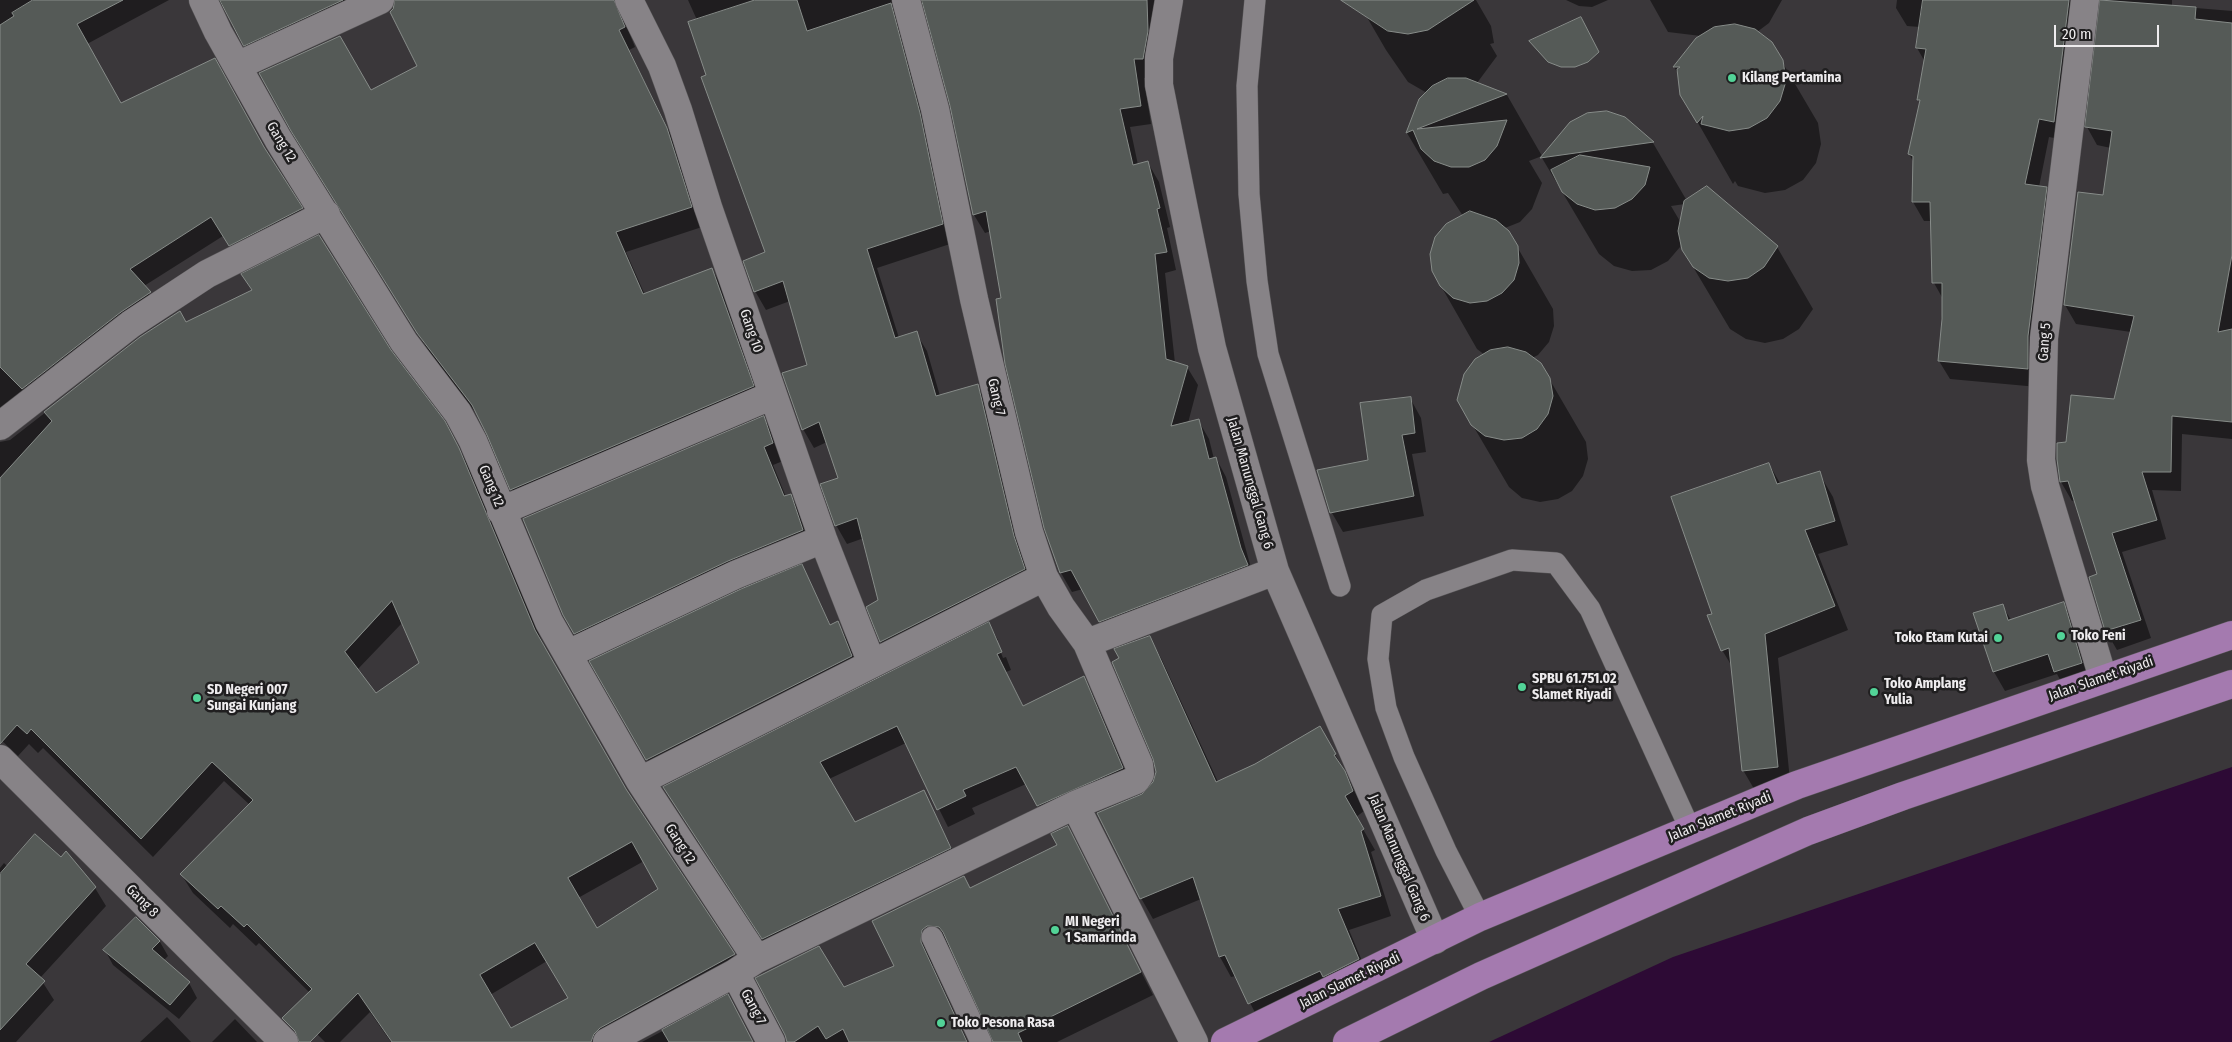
<!DOCTYPE html>
<html>
<head>
<meta charset="utf-8">
<style>
	body { margin:0 }
	#map { position:relative; width:2232px; height:1042px; overflow:hidden; background:#3a373a; font-family:"Fira Sans Condensed",sans-serif }
	canvas { display:block }
	.scale { position:absolute; left:2054px; top:25px; width:105px; height:22px; box-sizing:border-box; border:2px solid #eeecee; border-top:0; padding-left:6px; font-size:15px; line-height:18px; white-space:nowrap; color:#eeecee; -webkit-text-stroke:4px #201f20; paint-order:stroke }
</style>
</head>
<body>
<div id="map">
<canvas width="2232" height="1042"></canvas>
<div class="scale">20 m</div>
</div>
<script>
const g = document.querySelector('canvas').getContext('2d');
g.lineJoin = 'round';
function fill(path, color) { g.fillStyle = color; g.fill(path, 'evenodd'); }
function stroke(path, color, width, dash) { g.strokeStyle = color; g.lineWidth = width; g.lineCap = dash ? 'butt' : 'round'; g.setLineDash(dash || []); g.stroke(path); }
function drawText(font, color, halo, rows, align = 'center') {
  g.font = font + ' "Fira Sans Condensed",sans-serif'; g.lineWidth = 5; g.setLineDash([]); g.textBaseline = 'middle'; g.strokeStyle = halo; g.fillStyle = color; for (const [text, x, y, turn = 0] of rows) {
    g.save(); g.translate(x, y); g.rotate((+turn || 0) * Math.PI / 180); g.textAlign = isNaN(turn) ? turn : align; if (halo) g.strokeText(text, 0, 0); g.fillText(text, 0, 0); g.restore();
  }
}
const water = new Path2D(`
	M2232,767v275h-743l184,-85z`);
const shadow = new Path2D(`
	M0,0h169l-82,44 34,61 146,48 46,75 -72,36 -18,-28 -79,50 17,26 -161,123z
	M211,0h416l-3,20 11,27 -6,3 49,99 24,78 -76,25 19,43 67,-26 11,20 41,117 -241,103 -11,-20 -30,-68 -52,-68 -126,-202 67,-59 47,-26 -27,-54 5,-9 -11,2 -129,60 -32,-59 -11,-2z
	M688,0h478l-12,77 -10,1 7,46 -21,3 8,38 10,-2 11,19 11,45 -3,1 9,42 -11,3 10,90 12,4 11,18 -10,38 10,-3 11,19 5,20 2,-1 10,19 25,91 -140,72 -28,-51 -11,3 -11,-19 -16,-46 -54,-296 -6,2 -11,-18 -22,-109 -27,-101 -11,-2 39,240 -76,25 22,70 17,-5 11,18 13,45 37,-10 11,18 47,184 -143,72 -11,-18 -13,-35 12,-6 -16,-63 -17,6 -11,-19 4,-46 -13,-37 -13,6 -11,-19 5,-63 -18,-65 -24,9 -11,-19 11,-38 -69,-233z
	M1357,0h119l15,26 3,17 -4,1 7,12 -20,27 30,12 35,61 -13,5 13,22 -10,26 -12,13 -15,6 3,3 45,78 1,17 -5,16 -11,13 -6,3 8,5 46,79 2,17 -5,17 -11,15 -14,8 -18,3 -18,-4 -13,-11 -51,-87 27,-45 -8,-6 -36,-63 22,-70 -15,-23 -5,1 -36,-61 13,-34 7,-6 -19,-11 -22,-32z
	M1566,0h42l-16,7 -13,-1z
	M1650,0h132l-13,23 -12,9 14,11 47,80 3,21 -5,19 -13,17 -18,10 -20,3 -27,-7 -3,-5 -2,3 -51,-89 -3,-20 -5,-8 22,-28 5,-3 -33,-4z
	M1897,0h275v6l60,5v428l-50,-5 -1,57 -29,-1 14,49 -44,13 29,86 -34,12 -11,-19 -16,-53 9,-3 -23,-75 -4,1 -11,-19 -3,-23 9,-16 48,-42 16,-69 -55,-8 -11,-19 39,-108 7,-49 -14,-3 -10,-18 15,-123h-12l-25,136 -16,-3 -10,50 7,1 11,19 -19,180 -88,-8 -11,-18 4,-62 -9,-16 -2,-62h-8l-11,-19 1,-39 -5,-9 11,-51 -2,-3 7,-38 -8,-14 3,-21 -13,-1 -11,-18z
	M1624,118l29,25 34,58 90,46 36,62 -14,20 -16,10 -18,4 -19,-4 -16,-10 -47,-79 -2,-8 -1,5 -12,14 -17,9 -19,1 -18,-5 -15,-12 -57,-96 28,-35zM1685,204l-4,19 -10,-17z
	M243,275l147,76 66,92 14,26 76,182 80,140 119,183 -124,68h-230l-21,-30 -30,30h-15l-17,-17 2,-32 -51,-50 -3,3 -23,-22 -3,4 -37,-35 -12,-19 69,-69 -26,-24 -71,76 -110,-109 -5,5 -9,-9 -11,12 -18,-17v-297l10,-2 131,-102 45,-14 66,-33zM403,622l17,42 -44,31 -19,-25zM644,861l16,29 -64,40 -18,-32zM547,961l22,38 -59,31 -20,-35z
	M1410,398l11,20 5,34 -14,2 12,62 -81,16 -11,-19 -13,-42 50,-10z
	M763,417l11,18 9,26 -10,4 13,32 4,-2 11,18 12,35 -228,103 -21,-36z
	M1769,464l12,21 38,-12 14,24 15,48 -30,9 30,76 -70,28 13,133 -34,3 -14,-24 -10,-102 -11,-18 -8,-36z
	M802,566l29,60 7,-3 10,18 14,34 -204,103 -67,-116z
	M2063,603l11,20 18,59 -26,9 -9,-17 -52,17 -11,-19 -19,-58 27,-9 9,15z
	M989,624l9,16h-2l7,18 3,-1 5,13 -5,2 18,35 60,-29 9,17 39,91 -84,37 -22,-39 -54,24 3,6 -27,13 -42,-84 -77,36 26,45 69,-32 36,73 -187,91 -109,-168z
	M1149,637l12,21 57,124 38,-17 64,-37 27,47 17,36 -8,6 19,33 -4,2 20,64 -42,14 21,50 -109,44 -25,-48 -5,1 -11,-20 -19,-58 -48,20 -12,-21 2,-102 11,-13 3,-11z
	M1067,827l86,168 -96,47h-63l-40,-91 -7,-5 -15,12 1,8 35,76h-180l56,-53 52,-23 -22,-45 97,-32 87,-43z
	M66,853l29,35 11,18 -66,72 14,22 -38,42h-16v-174l4,-5 4,4 53,-8z
	M136,919l24,23 8,14 -5,5 26,22 8,15 -18,21 -66,-54 -8,-15z
	M728,996l25,46h-111z
	M167,1017l24,25h-51z
	M235,1019l22,23h-45z`);
const building = new Path2D(`
	M33,0h90l-46,24 44,79 94,-45 49,89 39,61 -74,38 -18,-29 -81,52 21,23 -30,20 -99,77 -22,-22v-342l14,-9 -2,-3z
	M220,0h123l-99,46z
	M395,0h219l11,27 -6,3 48,98 25,79 -76,25 27,62 69,-26 42,118 -244,104 -23,-55 -15,-30 -55,-72 -126,-202 -32,-58 81,-37 31,54 46,-24 -27,-54 3,-3z
	M755,0h42l10,31 84,-28 29,110 23,111 -76,25 28,89 22,-7 19,65 42,-12 36,152 11,33 -145,73 -14,-35 12,-7 -21,-82 -22,8 -15,-42 18,-6 -19,-56 -17,8 -20,-57 25,-8 -24,-84 -29,11 -11,-31 22,-9 -64,-175 5,-2 -18,-53z
	M922,0h225l1,31 -5,28h-9l7,47 -21,3 13,56 15,-4 12,47 -3,1 10,43 -12,2 11,105 22,7 -17,60 28,-7 10,40 7,-2 25,91 7,17 -149,57 -28,-52 -11,3 -16,-45 -39,-164 -9,-65 5,-1 -15,-87 -13,4 -23,-109z
	M1341,0h133l-46,30 -20,4 -20,-3z
	M1923,0h146l-15,122 -15,-3 -14,65 22,3 -19,149v33l-90,-8 4,-42v-36h-10l-2,-81h-18l1,-46 -5,-2 12,-54h-3l9,-51 -10,-1z
	M2100,0l96,7 -1,12 37,4v232l-14,77 14,-3v93l-60,-6 -1,56h-29l15,48 -45,13 29,87 -36,11 -16,-54 8,-3 -29,-93 -8,1 -3,-23v-16l9,-1 5,-47 43,4 20,-83 -70,-11 14,-113 25,3 9,-64 -27,-4z
	M1581,17l18,35 -11,10 -13,5h-14l-13,-5 -19,-21z
	M1735,24l20,5 17,13 11,18 3,21 -6,20 -13,17 -18,10 -20,3 -28,-7 2,-8 -6,7 -17,-28 -3,-26 3,-2h-7l23,-29 18,-11z
	M1448,78h18l41,16 -90,35 90,-9 -10,26 -12,14 -16,7h-18l-17,-6 -13,-12 -8,-19 -7,3 13,-34 13,-13z
	M1607,111l18,6 29,25 -114,16 30,-36 17,-9z
	M1580,155l70,12 -5,18 -13,14 -17,9 -20,2 -18,-6 -15,-12 -11,-22z
	M1707,186l71,60 -14,21 -16,11 -20,3 -19,-3 -16,-11 -11,-17 -4,-19 6,-30z
	M1470,211l26,9 13,11 9,15 1,17 -5,17 -12,13 -15,8 -17,2 -17,-5 -13,-12 -8,-15 -2,-17 5,-17 11,-13z
	M319,235l72,115 54,71 14,27 76,182 91,159 109,165 -135,74 -6,6 -3,8h-199l-34,-49 -48,49h-11l-4,-11 -13,-13 30,-29 -65,-65 -3,3 -23,-21 -3,3 -38,-35 73,-74 -41,-38 -71,77 -110,-110 -4,5 -10,-9 -17,19v-266l52,-57 -8,-9 96,-75 40,-26 6,11 66,-32 -11,-16zM392,601l27,62 -43,30 -31,-41zM632,842l26,47 -61,39 -29,-50zM535,943l33,55 -57,30 -31,-53z
	M1508,347l18,5 15,11 9,15 3,18 -5,18 -11,15 -15,9 -18,2 -19,-4 -14,-11 -14,-25 7,-26 11,-15 15,-9z
	M1411,397l4,36 -13,2 12,61 -84,17 -13,-43 51,-10 -8,-57z
	M764,416l9,27 -9,4 20,49 7,-2 12,36 -75,31 -154,73 -11,-19 -40,-96z
	M1769,463l8,21 43,-13 15,50 -30,9 30,76 -70,28 13,133 -36,4 -13,-123 -8,3 -14,-36 5,-1 -41,-117z
	M802,564l28,61 8,-4 14,35 -206,104 -57,-99 152,-72z
	M2064,602l18,61 -28,9 -6,-18 -55,18 -20,-59 30,-9 5,16z
	M989,622l13,30 -5,2 26,52 61,-30 39,92 -86,38 -21,-39 -53,23 3,6 -29,14 -40,-84 -77,36 35,60 69,-32 27,58 -189,91 -99,-152z
	M1150,636l66,146 39,-18 65,-38 16,28 -2,1 11,16 8,20 -8,5 19,33 -3,2 20,65 -43,13 21,50 -36,18 -3,-6 -72,33 -23,-49 -6,2 -26,-80 -53,22 -43,-86 45,-19 11,-12 3,-10 -3,-13 -41,-97 7,-4 -5,-9z
	M1068,826l73,146 -123,61 4,9h-29l-50,-110 -4,-5 -12,-1 -5,4 -1,12 46,100h-118l-6,-13 -17,10 -8,-13 -24,16h-7l-2,-7 -30,-57 64,-32 25,41 50,-21 -22,-45 92,-45 6,12 87,-43 -6,-11z
	M35,834l26,23 5,-6 30,36 -70,77 19,17 -45,49v-156z
	M136,917l24,24 -8,8 38,33 -20,23 -67,-55z
	M728,994l25,48h-84l-7,-12z`);
const service = new Path2D(`
	M1255,0l-8,86 2,108 8,87 11,73 72,232
	M1480,917l-34,-66 -42,-94 -18,-49 -8,-49 4,-44 44,-25 86,-30 44,3 34,46 100,220
	M932,937l49,105`);
const minor = new Path2D(`
	M203,0l15,32 60,107 126,203 54,71 15,28 76,181 91,159 109,166 6,13 -20,13 -128,69
	M629,0l33,66 16,44 30,97 115,332 49,125
	M1169,0l-10,58v27l8,40 45,223 63,223 160,369
	M2085,0l-41,338 -3,122 4,26 58,192
	M237,66l143,-66
	M0,426l131,-102 76,-50 119,-60
	M501,511l272,-116
	M1087,643l188,-72
	M568,654l167,-79 88,-36
	M0,759l284,283
	M640,781l404,-204
	M1075,805l119,237
	M755,960l320,-155 61,-25 4,-6 -1,-9 -52,-122 -26,-36 -17,-30 -15,-45 -55,-233 -39,-190 -29,-109
	M735,973l36,69`);
const trunk = new Path2D(`
	M1225,1042l255,-125 317,-132 435,-150
	M1347,1042l134,-66 327,-145 95,-35 329,-112`);
const markers = [
	[1732,78,5,"#52d397"],
	[2061,636,5,"#52d397"],
	[1998,638,5,"#52d397"],
	[1522,687,5,"#52d397"],
	[1874,692,5,"#52d397"],
	[197,698,5,"#52d397"],
	[1055,930,5,"#52d397"],
	[941,1023,5,"#52d397"]
];
const poiNames = [
	["Kilang Pertamina",1742,78],
	["Toko Feni",2071,636],
	["Toko Etam Kutai",1988,638,"right"],
	["SPBU 61.751.02",1532,679],
	["Slamet Riyadi",1532,695],
	["Toko Amplang",1884,684],
	["Yulia",1884,700],
	["SD Negeri 007",207,690],
	["Sungai Kunjang",207,706],
	["MI Negeri",1065,922],
	["1 Samarinda",1065,938],
	["Toko Pesona Rasa",951,1023]
];
const streetNames = [
	["Gang 12",281,142,59],
	["Gang 10",751,331,71],
	["Gang 5",2045,342,-86],
	["Gang 7",996,397,77],
	["Jalan Manunggal Gang 6",1250,483,74],
	["Gang 12",491,486,67],
	["Jalan Slamet Riyadi",2101,679,-19],
	["Jalan Slamet Riyadi",1720,817,-22],
	["Gang 12",680,844,58],
	["Jalan Manunggal Gang 6",1399,858,67],
	["Gang 8",142,901,45],
	["Jalan Slamet Riyadi",1350,981,-26],
	["Gang 7",753,1007,62]
];
fill(water, '#2d0a35');
fill(shadow, '#0007');
fill(building, '#555a57');
stroke(building, '#878c89', 1);
stroke(service, '#565456', 22);
stroke(minor, '#565456', 29);
stroke(trunk, '#565456', 29);
stroke(service, '#878387', 21);
stroke(minor, '#878387', 28);
stroke(trunk, '#a47aaf', 28);
for (const [x, y, r, color] of markers) { const dot = new Path2D(); dot.arc(x, y, r, 0, 2 * Math.PI); g.fillStyle = color; g.fill(dot); stroke(dot, '#201f20', 2); }
drawText('bold 14px', '#eeecee', '#201f20', poiNames, 'left');
drawText('14px', '#eeecee', '#201f20', streetNames);
</script>
</body>
</html>
